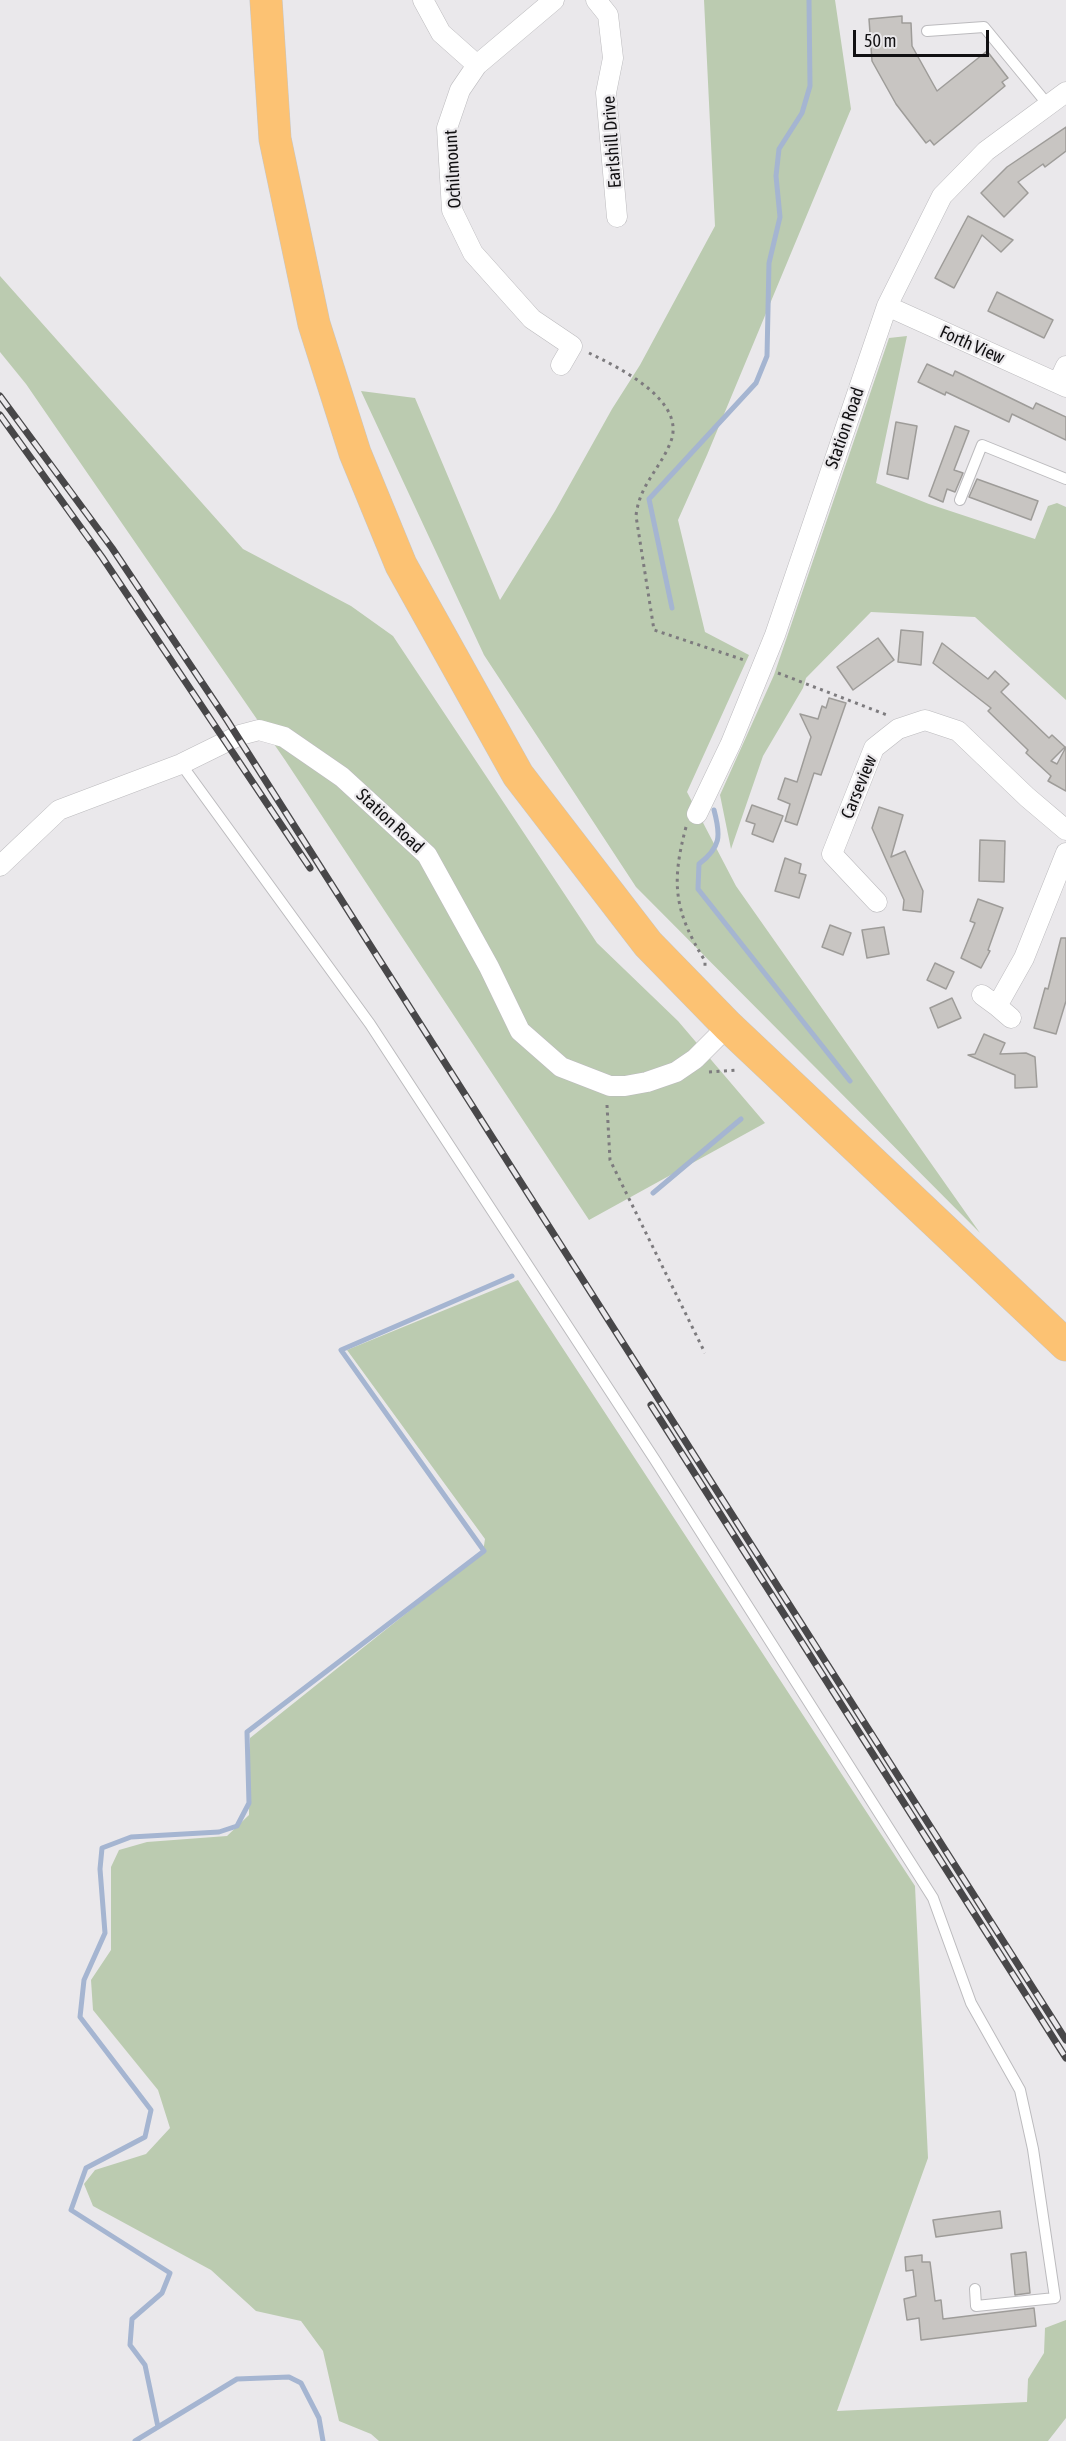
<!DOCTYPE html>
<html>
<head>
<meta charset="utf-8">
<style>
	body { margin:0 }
	#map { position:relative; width:1066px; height:2441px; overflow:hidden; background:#eae8eb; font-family:"Asap Condensed",sans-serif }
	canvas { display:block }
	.scale { position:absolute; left:853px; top:30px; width:136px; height:27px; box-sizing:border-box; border:3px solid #111012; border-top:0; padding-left:8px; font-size:18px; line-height:21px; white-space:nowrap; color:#111012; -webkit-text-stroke:4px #eae8eb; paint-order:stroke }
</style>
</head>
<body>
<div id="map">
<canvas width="1066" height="2441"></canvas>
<div class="scale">50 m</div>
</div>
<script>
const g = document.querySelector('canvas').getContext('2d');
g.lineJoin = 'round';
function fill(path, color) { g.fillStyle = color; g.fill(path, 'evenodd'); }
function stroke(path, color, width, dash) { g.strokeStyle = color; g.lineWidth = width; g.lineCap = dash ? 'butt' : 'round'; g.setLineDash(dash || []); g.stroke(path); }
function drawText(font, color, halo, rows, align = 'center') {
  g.font = font + ' "Asap Condensed",sans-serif'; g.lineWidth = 4.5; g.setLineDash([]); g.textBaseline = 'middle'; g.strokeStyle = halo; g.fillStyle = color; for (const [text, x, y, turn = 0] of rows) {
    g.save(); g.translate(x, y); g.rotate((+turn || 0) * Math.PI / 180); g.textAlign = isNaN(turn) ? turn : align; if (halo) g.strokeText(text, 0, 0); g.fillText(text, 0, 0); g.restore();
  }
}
const green = new Path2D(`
	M704,0h131l16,109 -144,346 -29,65 27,112 44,23 -62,137 49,94 244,347 -344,-346 -152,-232 -123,-264 54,7 85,202 55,-89 57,-102 28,-44 75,-139z
	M0,276l243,273 108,57 42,30 204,307 81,78 87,102 -176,97 -304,-460 -259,-376 -26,-32z
	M907,336l-31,147 53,21 106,35 13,-33 9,-3 9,4v193l-91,-83 -104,-5 -65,66 -3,10 -40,68 -32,93 -11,-54 54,-120 115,-337z
	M518,1280l397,606 13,272 -91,253 190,-9 1,-23 16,-26 1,-25 21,-8v98l-18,23h-669l-8,-7 -32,-13 -16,-70 -22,-30 -45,-10 -45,-41 -118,-64 -9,-22 11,-14 51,-16 24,-26 -12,-38 -65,-80 -2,-30 20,-30v-83l8,-17 28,-8 80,-6 22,-21 1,-77 233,-186 2,-13 -138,-189z`);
const stream = new Path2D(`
	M672,608l-23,-109 107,-116 11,-27 2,-93 11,-46 -4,-41 3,-27 23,-36 8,-27 -1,-86
	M714,810c7,26 7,37 -15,54l-1,25 152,192
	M653,1193l88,-74
	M158,2427l-13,-62 -15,-20 2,-26 30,-26 8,-20 -99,-63 15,-42 59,-31 6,-27 -71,-93 4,-37 21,-47 -5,-64 2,-21 29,-11 88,-5 18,-6 12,-23 -2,-71 237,-181 -143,-201 171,-74
	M135,2441l102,-62 52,-2 12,6 18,35 4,23`);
const building = new Path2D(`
	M902,16v7h9l1,23 25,45 50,-40 21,27 -6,4 3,4 -71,59 -4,-5 -4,3 -30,-39 -24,-43 -3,-42z
	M1066,127v24l-21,16 -2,-3 -25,18 10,11 -24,24 -23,-24 26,-26z
	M968,216l45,24 -12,12 -19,-17 -28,53 -19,-10z
	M997,292l56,28 -9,18 -56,-27z
	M927,364l26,12 2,-5 78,38 3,-6 30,14v23l-54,-26 -3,8 -63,-30 -1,3 -27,-13z
	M896,422l21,4 -9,53 -21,-5z
	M955,426l14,5 -15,39 9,3 -8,19 -8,-3 -4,13 -14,-6z
	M977,479l61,22 -7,19 -62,-23z
	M901,630l22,2 -2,33 -23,-3z
	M878,638l16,22 -41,30 -16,-23z
	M942,643l46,36 7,-8 14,13 -8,8 48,46 3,-3 13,12 -14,14 6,3 9,-17v44l-18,-10 3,-5 -25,-23 2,-3 -40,-39 3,-3 -58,-45z
	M829,698l17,5 -25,72 -7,-2 -17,52 -12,-4 5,-17 -12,-5 7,-21 12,4 14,-45 -11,-23 18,5 4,-13 4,2z
	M752,805l31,11 -10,26 -21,-8 3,-10 -9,-3z
	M879,807l24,8 -12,42 14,-6 18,40 -2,21 -18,-2 1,-10 -32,-72z
	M980,840l25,1 -1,41 -25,-1z
	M785,858l16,6 -2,9 7,2 -7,23 -24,-7z
	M978,899l25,9 -15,42 2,1 -9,17 -20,-10 14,-35 -5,-2z
	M830,925l21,8 -8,22 -21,-8z
	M884,927l5,27 -22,4 -5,-28z
	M1061,938h5v63l-10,33 -22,-6 11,-40 3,1z
	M935,963l19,9 -8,17 -19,-9z
	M952,998l9,20 -23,10 -8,-20z
	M984,1034l21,9 -5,11 26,-1 9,4 2,30 -22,1v-13l-47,-20 7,-1z
	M1000,2211l2,17 -66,9 -3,-17z
	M1026,2252l4,41 -15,2 -4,-41z
	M922,2255v7h8l5,39 6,-1 2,19 91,-11 2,18 -115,14 -2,-22 -12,2 -3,-21 12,-3 -3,-26 -7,1 -1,-14z`);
const path = new Path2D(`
	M589,353c29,14 97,47 82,88 -10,27 -32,44 -35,75l18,114 90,30
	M778,673l109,42
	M686,827c-15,56 -12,84 19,134v5
	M709,1072l29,-2
	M607,1105l3,55 95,193`);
const service = new Path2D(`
	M927,31l57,-4 65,79
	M960,500l22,-55 84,34
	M181,764l189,260 285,436 278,438 38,105 49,87 13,59 22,149 -79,8 -1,-17`);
const minor = new Path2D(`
	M423,0l18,33 36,32
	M554,0l-77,65 -17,25 -13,38 5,82 21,43 59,66 40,27 -11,19
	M596,0l12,15 5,43 -7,35 11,124
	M887,306l179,81
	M1058,383l8,-17
	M697,814l34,-71 44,-108 112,-329 55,-110 44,-45 80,-59
	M0,866l59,-56 122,-46 59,-29 19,-5 25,7 58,40 85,78 62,112 31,64 41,36 49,19h15l22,-4 29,-10 19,-13 33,-33
	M877,902l-45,-48 42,-106 24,-19 27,-9 33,11 69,66 39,33
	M982,995l15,11
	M1011,1018l-14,-12 27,-48 42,-105`);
const primary = new Path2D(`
	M266,0l9,139 39,185 41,129 46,112 117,210 130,169 80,82 338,319`);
const rail = new Path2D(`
	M0,396l112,152 115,172 839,1320
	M0,415l102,142 208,311
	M651,1405l415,653`);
const streetNames = [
	["Earlshill Drive",612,142,-94],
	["Ochilmount",453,169,-93],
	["Forth View",972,345,24],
	["Station Road",845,428,-71],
	["Carseview",859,787,-68],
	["Station Road",390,821,43]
];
fill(green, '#bbcbb0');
stroke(stream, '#a5b5d1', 5);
fill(building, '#c8c5c2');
stroke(building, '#9e9c99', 1.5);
stroke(service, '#bcbbbe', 12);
stroke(minor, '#bcbbbe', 21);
stroke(primary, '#c6c6c6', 33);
stroke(path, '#7d7b7e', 3, [3, 4.5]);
stroke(service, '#fff', 10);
stroke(minor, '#fff', 20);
stroke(primary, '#fcc273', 32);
stroke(rail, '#484749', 7);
stroke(rail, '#eae8eb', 4.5, [14]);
drawText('18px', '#111012', '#eae8eb', streetNames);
</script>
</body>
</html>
